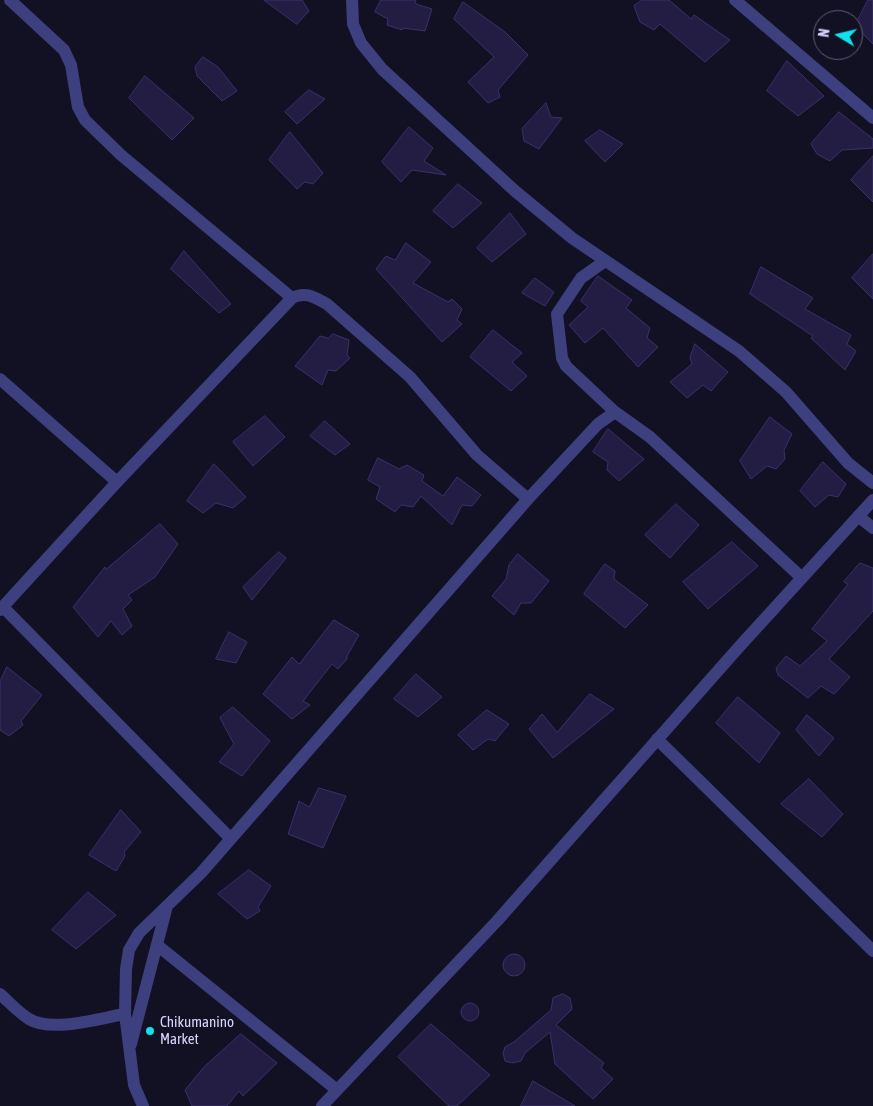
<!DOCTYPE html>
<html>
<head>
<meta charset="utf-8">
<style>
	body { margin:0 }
	#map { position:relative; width:873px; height:1106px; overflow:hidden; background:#121023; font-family:"Asap Condensed",sans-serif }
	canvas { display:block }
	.north { position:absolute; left:813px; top:10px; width:50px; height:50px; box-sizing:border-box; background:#121023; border:1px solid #615f7a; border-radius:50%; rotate:279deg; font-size:14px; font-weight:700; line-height:20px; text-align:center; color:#d7d5fc }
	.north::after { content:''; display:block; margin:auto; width:18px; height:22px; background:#10e2ed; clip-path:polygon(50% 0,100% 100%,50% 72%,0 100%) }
</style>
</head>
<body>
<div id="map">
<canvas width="873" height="1106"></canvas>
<div class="north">N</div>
</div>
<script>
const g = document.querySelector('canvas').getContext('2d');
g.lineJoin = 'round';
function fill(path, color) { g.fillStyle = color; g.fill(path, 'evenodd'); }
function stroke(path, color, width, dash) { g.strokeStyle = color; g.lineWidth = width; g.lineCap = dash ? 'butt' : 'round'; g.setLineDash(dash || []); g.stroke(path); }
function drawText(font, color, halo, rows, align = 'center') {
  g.font = font + ' "Asap Condensed",sans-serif'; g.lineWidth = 5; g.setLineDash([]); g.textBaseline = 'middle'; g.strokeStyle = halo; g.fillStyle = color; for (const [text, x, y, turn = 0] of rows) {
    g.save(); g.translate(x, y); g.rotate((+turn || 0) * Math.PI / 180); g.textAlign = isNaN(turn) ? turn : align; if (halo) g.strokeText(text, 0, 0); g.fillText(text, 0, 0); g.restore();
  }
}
const building = new Path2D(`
	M264,0h38l7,11 -12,13z
	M381,0h34l1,4 16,5 -7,22 -22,-3 -1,2 -15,-5 1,-6 -13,-7z
	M642,0h27l22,19 3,-4 36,25 -25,22 -45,-38 -6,6 -14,-8 -6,-16z
	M868,0h5v44l-18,-18z
	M463,2l42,30 23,23 -30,35 2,7 -12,6 -20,-21 26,-25 -40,-38z
	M203,57l15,10 19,24 -15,10 -25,-25 -2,-9z
	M787,61l37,35 -26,20 -31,-25z
	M145,76l49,42 -22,22 -43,-42z
	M309,90l16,9 -28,25 -12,-12z
	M546,103l5,14 11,1 -23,31 -15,-8 -2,-12z
	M839,112l34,27v9l-31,2 -12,11 -13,-7 -6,-10z
	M409,127l24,21 -9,13 22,14 -34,-5 -11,12 -19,-20z
	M600,130l23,14 -18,18 -20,-21z
	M290,132l33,41 -10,11 -8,-2 -8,7 -28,-29z
	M873,156v46l-22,-22z
	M458,184l24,19 -29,25 -20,-17z
	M510,213l16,21 -34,28 -15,-14z
	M406,243l25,19 -18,21 35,19 4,-3 10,10 -5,11 5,4 -20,18 -66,-73 10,-13 9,4z
	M184,251l47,53 -12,9 -48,-44z
	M873,254v45l-21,-21z
	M761,267l52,31 -8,11 46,26 -4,9 9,7 -11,19 -34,-32 2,-2 -63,-42z
	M598,276l34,24 -6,8 24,20 -3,10 11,9 -20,20 -35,-39 -18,15 -16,-18 19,-18 -7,-6z
	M535,278l19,14 -9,14 -23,-13z
	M493,330l29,23 -10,9 15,14 -16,15 -41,-34z
	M333,334l16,6 -2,15 3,3 -14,13 -8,-1 -6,15 -27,-19 25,-30 8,2z
	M695,344l33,28 -17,19 -8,-6 -16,13 -17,-16 22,-18 -2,-6z
	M265,416l20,21 -32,29 -20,-24z
	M770,417l22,17 -8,16 1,9 -9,10 -9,-3 -16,13 -11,-18z
	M325,421l25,23 -15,11 -25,-19z
	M608,429l36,30 -25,22 -12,-11 1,-8 -15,-10z
	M378,458l21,11 8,-4 17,10 -2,6 21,15 14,-19 24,18 -9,11 -10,-1 -10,20 -31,-29 -8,11 -12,-2 -6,7 -19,-13 4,-12 -12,-7z
	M823,462l23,22 -8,13 -9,-2 -14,12 -15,-16z
	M214,464l32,33 -13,11 -17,-5 -13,10 -16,-12z
	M676,504l23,21 -29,33 -25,-23z
	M160,524l18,20 -23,33 -27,18 4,5 -9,9 9,17 -10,9 -11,-14 -13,16 -25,-30 32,-40 1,2z
	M732,542l26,24 -50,43 -25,-27z
	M279,552l7,6 -34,42 -9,-13z
	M518,554l31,27 -18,22h-10l-7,12 -22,-19 14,-17 3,-14z
	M860,563l13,5v43l-44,48 21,18 -16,17 -13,-8 -13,12 -30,-23 -2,-7 10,-12 14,10 27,-25 -15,-12 36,-45 -4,-2z
	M605,564l10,7 -1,8 34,26 -23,23 -41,-34z
	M334,620l25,15 -12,21v3l-9,10 -6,-5 -29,37 7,4 -18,14 -29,-25 29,-37 7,7z
	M229,632l18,10 -11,21 -20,-4z
	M7,667l35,28 -21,26 2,4 -14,11 -9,-6v-48z
	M416,674l26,23 -24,20 -24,-18z
	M590,694l24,15 -61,49 -24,-29 13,-15 15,18z
	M738,697l42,36 -21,30 -43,-40z
	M233,707l37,34 -28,35 -23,-14 15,-18 -14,-26z
	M487,710l22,14 -14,17 -7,-2 -15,11 -15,-15z
	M807,715l27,23 -15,18 -23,-26z
	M809,779l34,35 -21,23 -41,-33z
	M319,788l27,8 -23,52 -35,-14 11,-33 10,6z
	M121,810l20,22 -17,20 1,4 -9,15 -27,-16z
	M249,870l22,16 -13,21 2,4 -13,8 -29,-25z
	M88,892l28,23 -40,34 -24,-19z
	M503 965a11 11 0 1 1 22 0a11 11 0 1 1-22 0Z
	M563,994l7,4 2,11 -16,16 48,38 -3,5 12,11 -20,20 -38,-35 -5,-32 -25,21 -4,8 -9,2 -7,-2 -2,-8 2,-6 9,-5 37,-32 2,-12z
	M461 1012a9 9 0 1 1 18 0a9 9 0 1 1-18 0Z
	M431,1024l59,51 -33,31h-8l-51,-49z
	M241,1034l36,29 -34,33 -4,-5 -12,15h-35l-7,-16 19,-23z
	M533,1081l42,25h-54z`);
const minor = new Path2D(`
	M10,0l54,50 7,15 7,42 7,13 36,35 171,143
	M352,0l1,24 8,19 21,26 133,122 57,47 167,113 47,41 62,71 25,20
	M735,0l138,118
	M605,261l-24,17 -24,36 5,44 4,8 49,46 35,25 152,141
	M0,379l117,103
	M858,516l15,12
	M3,607l228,232
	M0,610l117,-128 175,-184c14,-7 22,-1 35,6l83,73 67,78 51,44
	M657,739l216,212
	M157,945l180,145
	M0,994c9,8 19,19 29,25 23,14 71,-1 96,-5
	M131,1044l36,-138
	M143,1106l-9,-21 -9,-71 1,-45 3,-19 10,-17 62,-60 327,-374 70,-75 17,-12
	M322,1106l175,-185 242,-274 134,-147`);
const markers = [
	[150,1031,5,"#10e2ed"]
];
const poiNames = [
	["Chikumanino",160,1022],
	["Market",160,1039]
];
fill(building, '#231d43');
stroke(building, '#3a316d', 1);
stroke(minor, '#3e3f7f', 12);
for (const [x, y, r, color] of markers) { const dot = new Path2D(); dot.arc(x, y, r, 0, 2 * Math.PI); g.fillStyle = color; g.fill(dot); stroke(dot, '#121023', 2); }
drawText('15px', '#d7d5fc', '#121023', poiNames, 'left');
</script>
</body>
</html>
